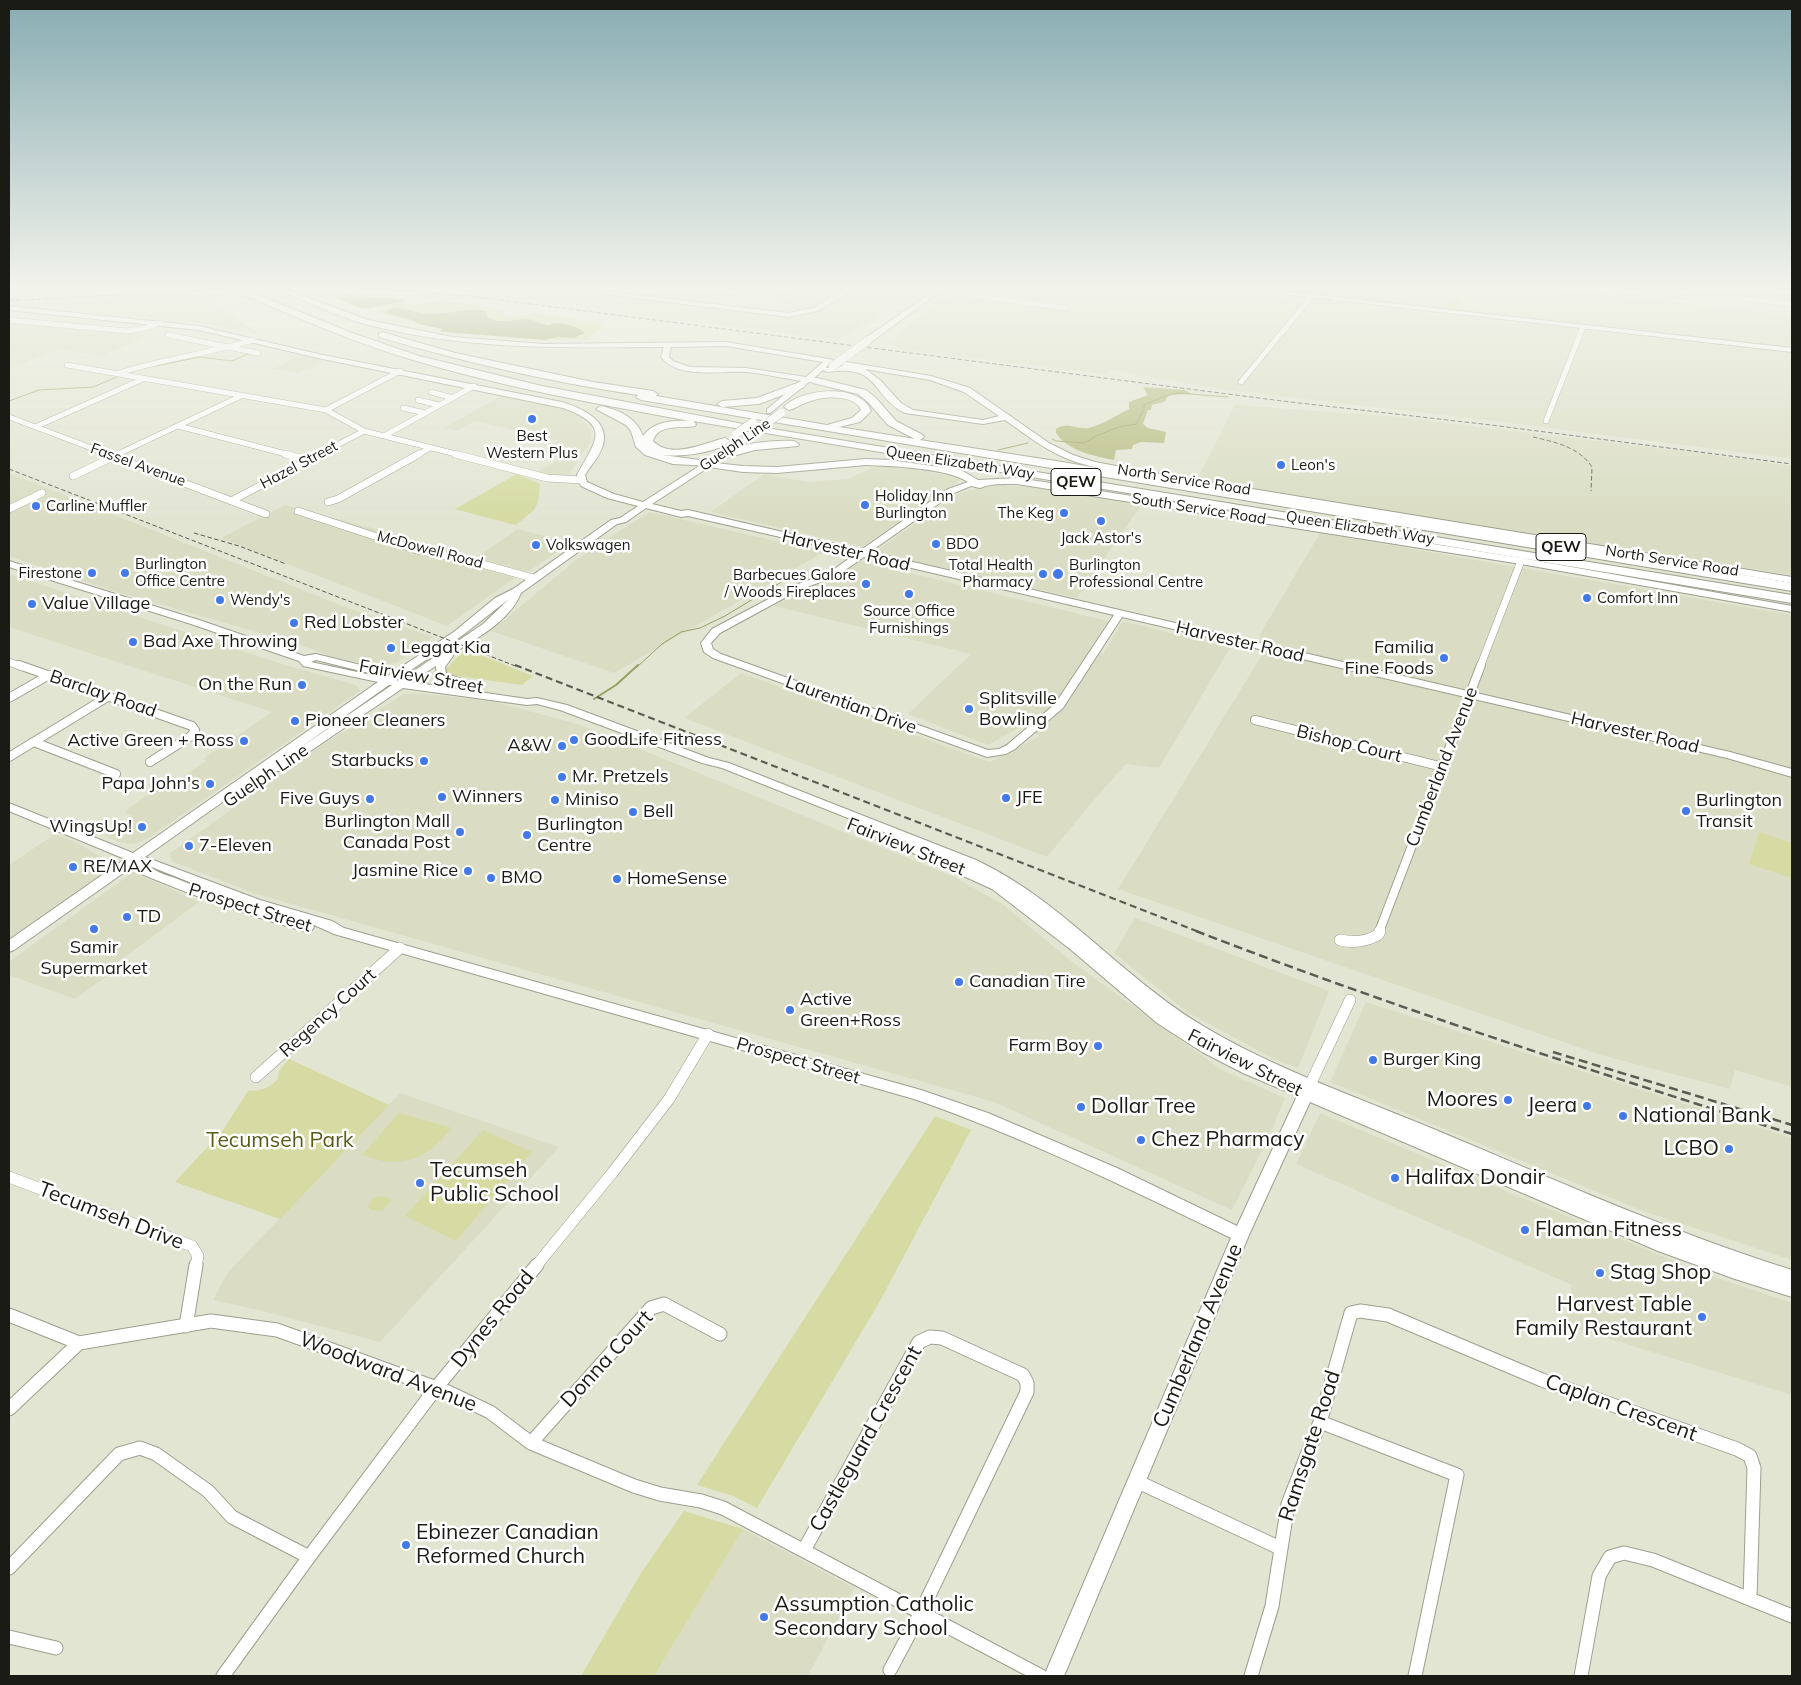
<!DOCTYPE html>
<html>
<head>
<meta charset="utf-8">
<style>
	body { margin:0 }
	#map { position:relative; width:1801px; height:1685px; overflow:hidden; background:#e3e5d3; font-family:Mulish,sans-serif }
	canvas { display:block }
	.frame { position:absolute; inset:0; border:10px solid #1b1b15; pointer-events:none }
</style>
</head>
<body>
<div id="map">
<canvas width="1801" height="1685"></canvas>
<div class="frame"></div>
</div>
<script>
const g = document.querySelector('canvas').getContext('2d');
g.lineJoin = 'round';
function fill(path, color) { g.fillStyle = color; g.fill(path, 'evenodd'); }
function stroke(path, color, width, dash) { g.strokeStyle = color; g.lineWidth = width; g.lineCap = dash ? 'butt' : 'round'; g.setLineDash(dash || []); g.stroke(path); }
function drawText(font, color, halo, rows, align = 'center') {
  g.font = font + ' Mulish,sans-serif'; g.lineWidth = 5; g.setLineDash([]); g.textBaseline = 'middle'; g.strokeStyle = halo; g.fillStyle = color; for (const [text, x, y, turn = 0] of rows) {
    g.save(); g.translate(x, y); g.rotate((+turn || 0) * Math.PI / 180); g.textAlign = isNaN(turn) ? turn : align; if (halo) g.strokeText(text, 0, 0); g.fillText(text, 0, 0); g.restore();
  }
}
const built = new Path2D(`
	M9,286h89l-1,6 -88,8z
	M408,286h122l260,30 24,-3 -46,-2 19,-13 -3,-1 16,-11h67l22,4 6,-4h5l18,4 2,2 -82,48 -374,-48z
	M951,286h234l112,13 8,3 10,-2 474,53 2,-4 -336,-38 15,-25h57l265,29v144l-289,-37 -277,-32 -117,-20 -4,4 -205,-25 -7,-5 10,-15 40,-33 112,11 13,4 7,-3 -4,-4 -114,-13 -5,-1 -2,-3z
	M1225,286h115l-9,12z
	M1350,286h108l-14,24 -101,-12z
	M187,292l17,4 56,38 -75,-13 -111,-10 -34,-6 9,-5z
	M9,323l107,10h19l14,3 -47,20 -44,-7 -49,20z
	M301,355l23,6 -26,12 -26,-4z
	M503,395l57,11 20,12 12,13 -1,10 -25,37 -29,-6 24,-14 -20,-5 18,-12 -84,-20 -18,10 -13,-3z
	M1235,405l154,11 310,37 93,13v109l-595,-95z
	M877,466l36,2 49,11 -100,68 -151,-35 53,-38 45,8 38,-3z
	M9,473l339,135 85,29 -37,26 -22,3 -41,-9 -41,-15 -182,-52 -101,-34z
	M993,485l37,2 112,17 -65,94 -198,-45 -1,-3 73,-52 11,-6z
	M285,505l121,32 68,22 44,-30 53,14 -42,28 -6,1 -76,54 -226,-88z
	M649,512l175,40 -210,121 -123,-42 85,-71z
	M1320,533l472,82v472l-57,-17 -5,19 -129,-34 -483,-166 144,-234 -2,-21z
	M857,560l251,61 -19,30 14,3 20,-33 107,27 -71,120 -33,-4 -32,36 -47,57 -363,-139 57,-45 249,89 50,-26 -20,-9 -32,18 -80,-31 63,-60 -197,-48 26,-15 33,-12z
	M9,574l273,90 74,21 4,6 -210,146 -15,7 -13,-1 -18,-7 29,-20 -9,-4 49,-36 6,3 27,-18 -3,-2 69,-47 -263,-85z
	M419,693l76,9 86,23 373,152 50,28 67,56 151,109 63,28 -17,41 -36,71 -238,-108 -738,-208 -85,-33 -1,-8 153,-109 33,-19 2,2 12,-7 -3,-2 30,-20 7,-4z
	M55,834l22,9 31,18 1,2 -2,8 -98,69v-75z
	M133,872l66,30 -93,69 4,3 -35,25 -66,-24v-13z
	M1135,918l194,73 -31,77 -24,-9 -87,-47 -73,-59z
	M1366,1002l426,136v122l-149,-49 -313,-129z
	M400,1093l159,54 -179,195 -113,-30 -54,-12 15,-28z
	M1320,1113l380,159 92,31v92l-228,-70 8,-40 -276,-121z
	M743,1529l111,59 -46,88h-154z`);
const green = new Path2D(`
	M1458,286h12l-15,25 -11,-1z
	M440,300l63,10v5l10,2 20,-4 66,9 3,4 -14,13h-36c11,-4 22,2 33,-6l-11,-6 -17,-4 -9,2 -15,-3h-28l-15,-3 -10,-9h-16l-34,4 -33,-7 -7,8 26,6 3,3 -43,-12 4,-6 21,-3 19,2z
	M517,474l23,10 -2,18 -4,8 -17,14 -2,1 -60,-16z
	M465,649l68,27 -11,9 -73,-10 -5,-4z
	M1759,832l33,11v35l-43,-14z
	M289,1059l100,46 -109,114 -105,-37 48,-52 25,-39c13,0 21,-3 30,-12l1,-8z
	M399,1113l53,15c-27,32 -49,42 -90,27z
	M935,1116l36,14 -91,171 -123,207 -24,-12 -36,-11z
	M483,1130l49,22 -76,89 -51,-25z
	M378,1196l11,2 2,3 -9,10 -11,-1 -3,-4 5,-8z
	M684,1511l59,18 -89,147h-73l60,-103z`);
const forest = new Path2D(`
	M1143,387l42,3 6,4 -22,1 -5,7 -12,3 -1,5h-3l-5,14 5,4 18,4 -2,11 -23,-1 -8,3 -1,4 -16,1 -2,10c-20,-4 -46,-9 -58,-27v-4c12,-8 20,1 32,-1 14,-3 27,-12 41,-19v-7l19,-7z`);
const water = new Path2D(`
	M347,295l57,4v3l-41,7 -27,-11z
	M397,307c12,2 23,7 35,7 18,0 35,-7 54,-3v3c7,12 28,5 40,5 7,0 14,5 22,6 1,0 7,-2 8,-2 9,0 24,4 29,10l-11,5 -17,-1 -11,3 -102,-8 -4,-1 2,-2 -23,-5 -4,-3 -29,-8v-2z`);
const streamFar1 = new Path2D(`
	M155,366l45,-9 32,4 18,-8
	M9,401l30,-11 54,-3 24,-10
	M1052,439l4,2 29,2 11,-7 23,-9 17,-3 8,-15v-4l21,-9 13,-3 50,4
	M998,450l30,-7
	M637,667l25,-23 19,-12 19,-4 25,-12 63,-38`);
const stream = new Path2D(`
	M594,699l22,-14 22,-20`);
const streetFar4 = new Path2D(`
	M732,286l31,6 14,-6
	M1631,286l51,6 6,-1 -1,-5
	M1783,286l9,1
	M939,291l126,17
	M598,292l11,-6
	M1747,299l45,5
	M1335,300l11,-14
	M9,320l118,11 19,-3 14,-5
	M168,335l90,18
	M67,365l259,45 38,21 96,24
	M116,374c45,-15 92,-20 137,-34
	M1241,382l70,-85
	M431,392l22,6
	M418,400l21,5
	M403,408l22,5
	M326,410l74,-39
	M9,417l101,38
	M1546,421l37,-94
	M178,426l112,29
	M35,427l108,-48
	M384,436l90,-50
	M116,455l125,-59
	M318,455l46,-24
	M417,455l13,-7`);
const streetFar3 = new Path2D(`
	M107,454l159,60
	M285,454l23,6
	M455,454l92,24 34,2
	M73,476l46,-22
	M233,500l87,-46
	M328,502l10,-3 81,-45
	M9,509l33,-16
	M298,511l119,39 54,11 62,17
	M9,662l13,5
	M1480,667l41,-106`);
const streetFar2 = new Path2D(`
	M19,665l173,61 3,4 -4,6 -41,26
	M9,698l40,-23
	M1255,720l188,47
	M34,742l82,32
	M9,757l100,-61
	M1379,932l102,-267`);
const streetFar1 = new Path2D(`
	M1340,940c14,3 25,2 38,-5l2,-4
	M256,1077l144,-129
	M1310,1085l40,-85
	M9,1177l183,69 6,10 -2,10
	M536,1266l77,-94 56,-73 39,-65`);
const street = new Path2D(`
	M9,1315l70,28 132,-22 66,9 171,62 42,20 41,31 103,43 26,8 41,7 22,7 318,168
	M186,1326l10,-61
	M9,1409l70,-66
	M1320,1422l137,53 -42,201
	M531,1443l120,-135 13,-4 56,30
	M1136,1481l144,67
	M804,1550l115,-208 11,-5 12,1 81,37 4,8v9l-106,220 -31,58
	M9,1568l110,-114 21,-6 16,6 52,37 24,26 77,40
	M9,1637l47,11
	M223,1676l86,-119 127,-169 101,-123
	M1251,1676l21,-70 16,-102 32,-82 31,-109 9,-2 28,4 154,65 195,69 13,7 4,12 -4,130
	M1581,1676l18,-100 11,-19 14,-4 29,7 139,56`);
const secondary = new Path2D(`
	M277,286l91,34 84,17 92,7 182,-2 205,34 39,12 79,55 24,12 22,7 53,10 644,105v6l-644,-105c-27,-6 -55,-9 -80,-19 -23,-9 -43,-25 -63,-39l-22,4 -78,-11c-36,-18 -23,-49 -78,-41l-4,-2 -9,8 6,1v4l-11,-1 -39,31h-3v-4l34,-28c-18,-3 -36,-7 -54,-9 -26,-2 -68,8 -86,-15l3,-10c-101,1 -201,3 -299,-23 -30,-8 -59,-23 -88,-35zM726,346l97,16 -17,15 -60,-9 -56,-1 -17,-6 -4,-4 2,-10zM829,363l15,3 -18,2zM865,369l65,11 34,12 35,24 -16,4 -70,-10 -12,-7 -21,-23z
	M541,286h24l223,27 25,-5 37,-22h8l-40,25 -30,6z
	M910,286l27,3 3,-3h8l-78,57h-6v-4l68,-47z
	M1211,286h25l556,62v4z
	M9,306l190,20 119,28 244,48c19,6 48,18 41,43 -3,11 -12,20 -18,30l2,7 27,12 29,8 105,-67h3v4l-36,24 28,3 34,1 89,-8 24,1 71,10 17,10 39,-2 27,4 477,76 271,48v6l-271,-48 -504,-80c-13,0 -26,-1 -37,4l-9,-2 -17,7 -84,59 860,200 62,17v8l-65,-19 -605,-141 -59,91 -48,41 -9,5 -19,3 -274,-99 -9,-6 -3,-9 11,-14 83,-44 34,-12 26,-19 -167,-38 -7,1 -35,-9 -20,14 -9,2 -96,69c-11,28 -44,45 -69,61l1,2 -8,11 1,7c10,3 20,5 27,13l-1,2h-8l-27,-11 -1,-12 -25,16 116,17 10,-1 30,7 142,53 20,5 247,97c86,40 146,118 227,166 72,43 151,70 228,102 120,50 237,103 361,142v27l-57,-18 -77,-28 -348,-149 -61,133 -185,441h-20l187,-438c-104,-50 -207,-101 -317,-139l-580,-165 -22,-10 2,3 -2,3 -5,2c-58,-16 -113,-36 -168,-59l-3,-9 -122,86 -5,2v-12l116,-81 -116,-48v-8l124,50 245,-171 -75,-16 -4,-5 -108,-37 -182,-57v-6l190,59 105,36 12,-2 65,16 1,2 -5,3 -61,-15 -5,2 74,16 70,-47 40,-33 18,-9 98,-69 9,-2 18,-12 -31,-8 -26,-12 -4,-11c19,-35 35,-49 -14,-67l-245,-50 -119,-28 -190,-20zM866,465c26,1 81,3 102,17l-20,7 -87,61 -173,-40 -7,1 -29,-7 57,-37 34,5 34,1zM864,557l250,58 -59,89 -48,41 -8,4 -11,1 -267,-96 -8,-5 -2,-6 9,-10 81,-44 34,-12zM509,599l-26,25 -84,57 -3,-1 67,-45zM389,685h3l-98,67zM403,688l124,17 10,-1 23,6 142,53 20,5 189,75 -5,1 -2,3 2,3 86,39 78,60 87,74 45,29 41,21 54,23 -60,130 -120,-58 -129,-55 -67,-23 -577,-162 -12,-7 -72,-21 -115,-43 127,-90 1,4h8zM149,866l101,40 47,14c-40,-11 -79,-24 -117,-40 -10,-4 -23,-7 -31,-14z`);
const highway = new Path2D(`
	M239,287l113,46 67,23 123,30 212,40 1038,169v8l-1099,-182 3,3 -1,2c-14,3 -37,-3 -42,15 18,19 51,2 72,-3l5,3c-12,12 -50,16 -67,14l44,6 4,1 2,2 -2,2 -38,-2 -28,-9 -9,-8 -5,-16 -5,-6 -30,-16 5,-3c18,4 35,11 42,30 11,-15 30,-16 47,-15 -93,-17 -187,-34 -277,-61 -61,-18 -119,-44 -177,-68v-4z
	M382,332l73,21 138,29 60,9 5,3 -2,2 171,29 25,-7 9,-8c-7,-16 -37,-14 -50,-9 -8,2 -14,7 -22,9l-5,-3c17,-19 77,-24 87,4l-11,11 -21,5 76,12 -27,-14 -20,-23 -10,-8 -45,-11 -1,-2 5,-3 49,12 10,8 20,23 27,14 1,2 -4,3 136,21 736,122v8l-1151,-191 -5,-3 2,-2c-88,-13 -174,-33 -259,-58v-4z
	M800,382l5,3 -1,2 -45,17 -37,3 -5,-3 5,-3 35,-3z
	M794,441l5,3 -1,2 -43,4 -37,10 -6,-3c14,-13 63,-17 82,-16z`);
const railFar2 = new Path2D(`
	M339,286l122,9 821,106 209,24 301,39
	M9,301l267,-15
	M1533,437c22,5 46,10 59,30l-1,24
	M9,469l509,198
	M194,533l45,13 47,18`);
const railFar1 = new Path2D(`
	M515,665l684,267`);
const rail = new Path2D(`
	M1196,931c196,76 396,140 596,203
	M1553,1052l239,73`);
const secondaryBridge = new Path2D(`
	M274,286l5,2
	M851,353l16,-12
	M833,366l12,-9
	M736,434l17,-12
	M748,437l33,-24`);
const highwayBridge = new Path2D(`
	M230,286l9,4
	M255,286l8,4`);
const markers = [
	[532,419,5,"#4278e8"],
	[1281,465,5,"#4278e8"],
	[865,505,5,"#4278e8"],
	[36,506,5,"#4278e8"],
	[1064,513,5,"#4278e8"],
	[1101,521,5,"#4278e8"],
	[936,544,5,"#4278e8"],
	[536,545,5,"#4278e8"],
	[92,573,5,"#4278e8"],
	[125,573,5,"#4278e8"],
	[1043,574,5,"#4278e8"],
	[1058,574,6,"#4278e8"],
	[866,584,5,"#4278e8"],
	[909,594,5,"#4278e8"],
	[1587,598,5,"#4278e8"],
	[220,600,5,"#4278e8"],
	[32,604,5,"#4278e8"],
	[294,623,5,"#4278e8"],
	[133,642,5,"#4278e8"],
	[391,648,5,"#4278e8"],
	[1444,658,5,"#4278e8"],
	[302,685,5,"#4278e8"],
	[969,709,5,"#4278e8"],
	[295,721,5,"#4278e8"],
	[574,740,5,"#4278e8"],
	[244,741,5,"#4278e8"],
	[562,746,5,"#4278e8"],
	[424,761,5,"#4278e8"],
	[562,777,5,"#4278e8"],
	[210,784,5,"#4278e8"],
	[442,797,5,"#4278e8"],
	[1006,798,5,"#4278e8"],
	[370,799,5,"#4278e8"],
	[555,800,5,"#4278e8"],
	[1686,811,5,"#4278e8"],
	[633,812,5,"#4278e8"],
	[142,827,5,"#4278e8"],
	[460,832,5,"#4278e8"],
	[527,835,5,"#4278e8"],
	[189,846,5,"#4278e8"],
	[73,867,5,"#4278e8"],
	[468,871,5,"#4278e8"],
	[491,878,5,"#4278e8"],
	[617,879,5,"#4278e8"],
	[127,917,5,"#4278e8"],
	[94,929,5,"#4278e8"],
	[959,982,5,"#4278e8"],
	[790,1010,5,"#4278e8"],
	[1098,1046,5,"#4278e8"],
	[1373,1060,5,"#4278e8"],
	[1508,1100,5,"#4278e8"],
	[1587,1106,5,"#4278e8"],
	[1081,1107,5,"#4278e8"],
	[1623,1116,5,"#4278e8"],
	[1141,1140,5,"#4278e8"],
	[1729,1149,5,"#4278e8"],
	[1395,1178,5,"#4278e8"],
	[420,1183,5,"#4278e8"],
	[1525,1230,5,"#4278e8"],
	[1600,1273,5,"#4278e8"],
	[1702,1317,5,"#4278e8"],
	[406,1545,5,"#4278e8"],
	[764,1617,5,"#4278e8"]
];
const farPoinames = [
	["Best",532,436,"center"],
	["Western Plus",532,453,"center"],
	["Leon's",1291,465],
	["Holiday Inn",875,496],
	["Burlington",875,513],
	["Carline Muffler",46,506],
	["The Keg",1054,513,"right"],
	["Jack Astor's",1101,538,"center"],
	["BDO",946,544],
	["Volkswagen",546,545],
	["Burlington",135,564],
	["Office Centre",135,581],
	["Total Health",1033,565,"right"],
	["Pharmacy",1033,582,"right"],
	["Burlington",1069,565],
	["Professional Centre",1069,582],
	["Firestone",82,573,"right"],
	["Barbecues Galore",856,575,"right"],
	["/ Woods Fireplaces",856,592,"right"],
	["Comfort Inn",1597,598],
	["Wendy's",230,600],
	["Source Office",909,611,"center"],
	["Furnishings",909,628,"center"]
];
const farStreetnames = [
	["Guelph Line",735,445,-34],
	["Queen Elizabeth Way",960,463,9],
	["Fassel Avenue",138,465,20],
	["Hazel Street",299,465,-28],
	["North Service Road",1184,480,9],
	["South Service Road",1199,509,9],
	["Queen Elizabeth Way",1360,528,9],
	["McDowell Road",430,550,15],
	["North Service Road",1672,561,9]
];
const shields = [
	[1076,482,50],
	[1561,547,50]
];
const shieldNames = [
	["QEW",1076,482],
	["QEW",1561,547]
];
const streetNames = [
	["Harvester Road",846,551,13],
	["Harvester Road",1240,642,13],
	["Fairview Street",421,677,10],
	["Barclay Road",103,694,19],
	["Laurentian Drive",851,705,20],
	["Harvester Road",1635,733,13],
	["Bishop Court",1349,744,14],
	["Cumberland Avenue",1442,767,-69],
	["Guelph Line",266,776,-34],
	["Fairview Street",906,847,22],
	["Prospect Street",250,908,17],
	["Regency Court",328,1013,-42],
	["Prospect Street",798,1061,16],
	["Fairview Street",1245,1063,27]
];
const poiNames = [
	["Value Village",42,604],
	["Red Lobster",304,623],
	["Bad Axe Throwing",143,642],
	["Leggat Kia",401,648],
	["Familia",1434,648,"right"],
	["Fine Foods",1434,669,"right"],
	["On the Run",292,685,"right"],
	["Splitsville",979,699],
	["Bowling",979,720],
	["Pioneer Cleaners",305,721],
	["GoodLife Fitness",584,740],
	["Active Green + Ross",234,741,"right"],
	["A&W",552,746,"right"],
	["Starbucks",414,761,"right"],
	["Mr. Pretzels",572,777],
	["Papa John's",200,784,"right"],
	["Winners",452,797],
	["JFE",1016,798],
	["Five Guys",360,799,"right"],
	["Miniso",565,800],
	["Burlington",1696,801],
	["Transit",1696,822],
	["Bell",643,812],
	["Burlington Mall",450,822,"right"],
	["Canada Post",450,843,"right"],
	["Burlington",537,825],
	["Centre",537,846],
	["WingsUp!",132,827,"right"],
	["7-Eleven",199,846],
	["RE/MAX",83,867],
	["Jasmine Rice",458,871,"right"],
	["BMO",501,878],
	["HomeSense",627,879],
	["TD",137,917],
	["Samir",94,948,"center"],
	["Supermarket",94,969,"center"],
	["Canadian Tire",969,982],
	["Active",800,1000],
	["Green+Ross",800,1021],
	["Farm Boy",1088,1046,"right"],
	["Burger King",1383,1060]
];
const nearPoinames = [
	["Moores",1498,1100,"right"],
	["Jeera",1577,1106,"right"],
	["Dollar Tree",1091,1107],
	["National Bank",1633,1116],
	["Chez Pharmacy",1151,1140],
	["LCBO",1719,1149,"right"],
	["Tecumseh",430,1171],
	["Public School",430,1195],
	["Halifax Donair",1405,1178],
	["Flaman Fitness",1535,1230],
	["Stag Shop",1610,1273],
	["Harvest Table",1692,1305,"right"],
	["Family Restaurant",1692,1329,"right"],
	["Ebinezer Canadian",416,1533],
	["Reformed Church",416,1557],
	["Assumption Catholic",774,1605],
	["Secondary School",774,1629]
];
const nearParknames = [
	["Tecumseh Park",280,1141]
];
const nearStreetnames = [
	["Tecumseh Drive",111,1216,21],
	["Dynes Road",493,1319,-51],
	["Cumberland Avenue",1198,1336,-67],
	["Donna Court",607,1359,-47],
	["Woodward Avenue",388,1372,21],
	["Caplan Crescent",1621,1408,20],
	["Castleguard Crescent",866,1439,-61],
	["Ramsgate Road",1310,1446,-72]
];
fill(built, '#daddc3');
fill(green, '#d5dba2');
fill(forest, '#b4ba7b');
fill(water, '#999f61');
stroke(streamFar1, '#999f61', 1);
stroke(stream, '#999f61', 2);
stroke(streetFar4, '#9d9f8e', 6);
stroke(streetFar3, '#9d9f8e', 8);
stroke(streetFar2, '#9d9f8e', 10);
stroke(streetFar1, '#9d9f8e', 12);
stroke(street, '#9d9f8e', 15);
stroke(secondary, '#9d9f8e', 2);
stroke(highway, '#9d9f8e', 2);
stroke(streetFar4, '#fff', 5);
stroke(streetFar3, '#fff', 7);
stroke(streetFar2, '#fff', 8);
stroke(streetFar1, '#fff', 11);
stroke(street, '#fff', 13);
fill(secondary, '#fff');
fill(highway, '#fff');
stroke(railFar2, '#5a5b51', 1, [4.5, 2.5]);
stroke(railFar1, '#5a5b51', 2, [7, 4]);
stroke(rail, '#5a5b51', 2.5, [9, 4.5]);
stroke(secondaryBridge, '#9d9f8e', 9, []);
stroke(highwayBridge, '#9d9f8e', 11, []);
stroke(secondaryBridge, '#fff', 8);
stroke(highwayBridge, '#fff', 10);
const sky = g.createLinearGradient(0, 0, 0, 522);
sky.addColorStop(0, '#88acb2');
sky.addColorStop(0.55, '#f2f3eb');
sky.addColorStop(1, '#f2f3eb00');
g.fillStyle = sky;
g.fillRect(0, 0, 1801, 522);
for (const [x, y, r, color] of markers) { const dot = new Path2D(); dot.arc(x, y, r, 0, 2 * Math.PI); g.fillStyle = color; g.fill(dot); stroke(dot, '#fff', 2); }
drawText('15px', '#1b1b15', '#fff', farPoinames, 'left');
drawText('15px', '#1b1b15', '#fff', farStreetnames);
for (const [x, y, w] of shields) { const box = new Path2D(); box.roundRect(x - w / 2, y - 13.5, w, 27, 4); g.fillStyle = '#fff'; g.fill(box); stroke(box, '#1b1b15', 1); }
drawText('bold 16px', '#1b1b15', null, shieldNames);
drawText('18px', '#1b1b15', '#fff', streetNames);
drawText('18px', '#1b1b15', '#fff', poiNames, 'left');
drawText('21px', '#1b1b15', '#fff', nearPoinames, 'left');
drawText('21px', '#585c15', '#fff', nearParknames);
drawText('21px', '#1b1b15', '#fff', nearStreetnames);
</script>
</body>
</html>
